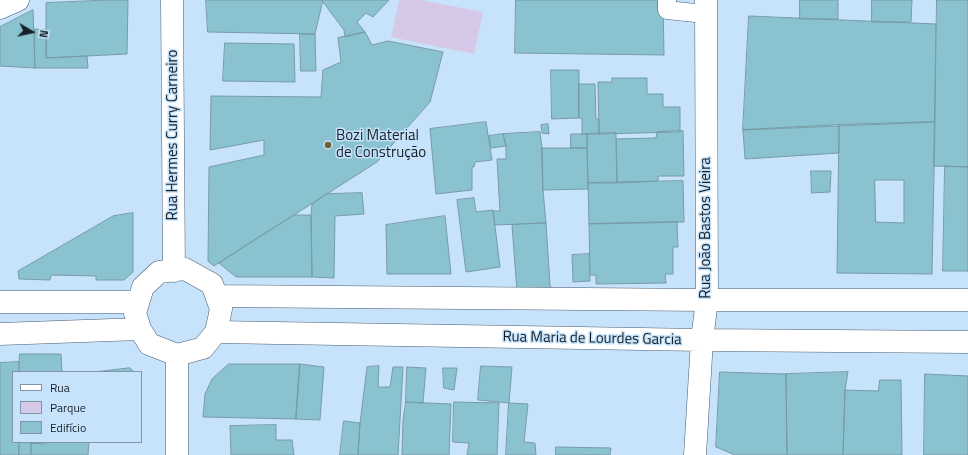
<!DOCTYPE html>
<html>
<head>
<meta charset="utf-8">
<style>
	body { margin:0 }
	#map { position:relative; width:968px; height:455px; overflow:hidden; background:#c7e3fb; font-family:"Titillium Web",sans-serif }
	canvas { display:block }
	.legend { position:absolute; left:12px; top:371px; width:130px; height:72px; box-sizing:border-box; background:#c7e3fb; border:1px solid #8095a7; margin:0; padding:5px 7px; list-style:none; font-size:12px; color:#162028 }
	.legend li { display:flex; align-items:center; gap:8px; height:20px }
	.legend b { width:20px; border:1px solid #8095a7 }
	.north { position:absolute; left:12px; top:12px; width:40px; height:40px; -webkit-text-stroke:3px #c7e3fb; paint-order:stroke; rotate:99deg; font-size:11px; font-weight:700; line-height:16px; text-align:center; color:#162028 }
	.north::after { content:''; display:block; margin:auto; width:14px; height:18px; background:#162028; clip-path:polygon(50% 0,100% 100%,50% 72%,0 100%) }
</style>
</head>
<body>
<div id="map">
<canvas width="968" height="455"></canvas>
<ul class="legend">
<li><b style="height:5px;background:#fff"></b>Rua</li>
<li><b style="height:11px;background:#d5c9e7"></b>Parque</li>
<li><b style="height:11px;background:#8ac2d0"></b>Edifício</li>
</ul>
<div class="north">N</div>
</div>
<script>
const g = document.querySelector('canvas').getContext('2d');
g.lineJoin = 'round';
function fill(path, color) { g.fillStyle = color; g.fill(path, 'evenodd'); }
function stroke(path, color, width, dash) { g.strokeStyle = color; g.lineWidth = width; g.lineCap = dash ? 'butt' : 'round'; g.setLineDash(dash || []); g.stroke(path); }
function drawText(font, color, halo, rows, align = 'center') {
  g.font = font + ' "Titillium Web",sans-serif'; g.lineWidth = 3; g.setLineDash([]); g.textBaseline = 'middle'; g.strokeStyle = halo; g.fillStyle = color; for (const [text, x, y, turn = 0] of rows) {
    g.save(); g.translate(x, y); g.rotate((+turn || 0) * Math.PI / 180); g.textAlign = isNaN(turn) ? turn : align; if (halo) g.strokeText(text, 0, 0); g.fillText(text, 0, 0); g.restore();
  }
}
const green = new Path2D(`
	M399,0h21l63,12 -9,42 -83,-17z`);
const building = new Path2D(`
	M109,0h19l-1,54 -81,4v-55z
	M206,0h117l-8,34 -107,-2z
	M323,0h66l-16,17 -7,-4 -9,9 8,10 -20,5 -1,-7 -21,-28z
	M516,0h147l1,55 -149,-2z
	M800,0h38v19h-38z
	M872,0h40l-1,22h-39z
	M937,0h31v167l-34,-1z
	M33,10l2,58 -35,-2v-39z
	M749,16l187,8 -1,98 -192,8z
	M35,29l12,1 -1,28 41,-2 1,12h-53z
	M365,32l7,13 16,-4 55,11 -13,50 -53,60 -163,104 -6,-5 1,-94 55,-12v-15l-54,10 1,-54 110,1 2,-27 18,-8 -3,-24z
	M300,34h15l1,37h-15z
	M225,43l69,1 1,38 -72,-1z
	M551,70h28v48l-27,1z
	M612,78h35v16h16v13h17v25l-81,2 -1,-52h14z
	M579,84h16l1,35h3v15h-17v-16h-3z
	M486,122l6,38 -17,2 -1,5h-2v23l-36,4 -6,-65z
	M935,122l-3,152 -95,-1 2,-148zM875,180h29v43l-28,-1z
	M548,124l1,10 -7,-1 -1,-8z
	M839,125v28l-94,6 -2,-29z
	M683,131l1,45h-26v5l-41,2 -1,-44 40,-1 1,-6z
	M540,132l2,16 1,42 3,33 -51,2 -2,-14h7l-3,-52h9v-13l-3,-12z
	M616,133l1,50h-29l-1,-49z
	M503,134l3,12 -15,2 -2,-12z
	M571,134h16v14h-16z
	M542,148h45l1,41 -45,1z
	M945,166l23,1v104h-25z
	M811,171h20l-1,21 -18,1z
	M683,181l1,41 -95,2 -1,-41z
	M362,193l2,21 -29,2 -1,62 -22,-1 -1,-62 1,-11 14,-10z
	M474,198l2,14 17,-2 7,57 -34,5 -9,-72z
	M133,213v59l-9,8h-28v-4l-45,-1 -1,5 -31,-1 -1,-8 95,-55z
	M294,215h17l1,62h-76l-17,-14z
	M445,216l6,58h-64l-1,-49z
	M677,222l1,25h-5v27h-8l1,9 -70,1v-9h-6l-1,-51z
	M546,223l4,62 2,5 -35,2 -5,-67z
	M589,254l1,27 -17,1 -1,-27z
	M20,354h41l1,18h-43z
	M19,362v10h-6v70h6v13h-19v-92z
	M229,364h71l-4,55 -93,-2 2,-23 7,-15z
	M300,364l24,3 -4,53 -24,-1z
	M379,366l-1,21h12l3,-20h10l-5,88h-40l2,-32 7,-56z
	M481,366l31,1 -3,36 -31,-3z
	M407,367l19,1 -3,35 -17,-1z
	M130,368l4,4h-39z
	M443,368h14l-3,22 -10,-2z
	M720,372l66,2 1,81h-52l-19,-8z
	M848,372l-3,18 -2,65h-56l-1,-81z
	M925,374l43,2v79h-44z
	M880,380h21l1,75h-59l2,-65 33,1z
	M406,402l45,2 -2,51h-47l1,-34z
	M454,402l45,1 -2,52h-30l2,-12 -16,-1z
	M509,403l19,1 -4,38 11,1 1,12h-30z
	M344,421l16,2 -2,32h-18z
	M276,425v15h16l2,15h-63l-1,-29z
	M19,442h17v2l-5,-1v12h-12z
	M45,442h44l-1,13h-57v-12l14,1z
	M556,447l55,1 -1,7h-54z`);
const lane = new Path2D(`
	M667,0v10l38,4`);
const street = new Path2D(`
	M172,0l2,271
	M0,8l18,-8
	M185,269l27,15 9,25 -5,23 -13,16 -26,7 -28,-11 -9,-15 -5,-16 8,-26 16,-15z
	M217,296l490,4h261
	M0,302h138
	M216,332l486,8 266,2
	M0,334l140,-5
	M177,455v-100
	M695,455l7,-115 5,-40 -1,-300`);
const markers = [
	[328,145,4,"#6d622f"]
];
const streetNames = [
	["Rua Hermes Curry Carneiro",173,135,-90],
	["Rua João Bastos Vieira",706,228,-90],
	["Rua Maria de Lourdes Garcia",592,339,1]
];
const poiNames = [
	["Bozi Material",336,136],
	["de Construção",336,153]
];
fill(green, '#d5c9e7');
fill(building, '#8ac2d0');
stroke(building, '#769ca6', 1);
stroke(lane, '#465d72', 19);
stroke(street, '#465d72', 23);
stroke(lane, '#fff', 18);
stroke(street, '#fff', 22);
for (const [x, y, r, color] of markers) { const dot = new Path2D(); dot.arc(x, y, r, 0, 2 * Math.PI); g.fillStyle = color; g.fill(dot); stroke(dot, '#c7e3fb', 1.5); }
drawText('15px', '#162028', '#c7e3fb', streetNames);
drawText('15px', '#162028', '#c7e3fb', poiNames, 'left');
</script>
</body>
</html>
